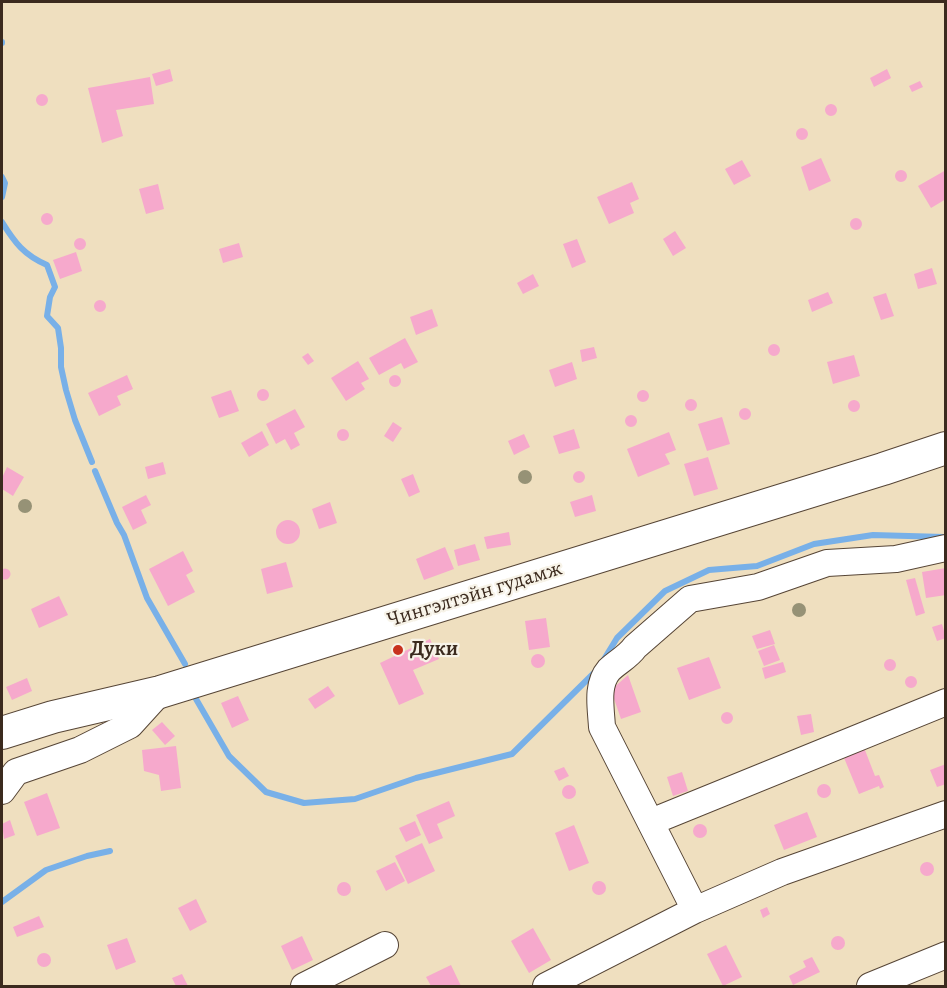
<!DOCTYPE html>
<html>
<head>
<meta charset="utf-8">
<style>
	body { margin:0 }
	#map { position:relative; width:947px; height:988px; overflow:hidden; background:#efdfbf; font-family:Alegreya,serif }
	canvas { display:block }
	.frame { position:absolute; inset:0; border:3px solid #3b2a1e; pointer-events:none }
</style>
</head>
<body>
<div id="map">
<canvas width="947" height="988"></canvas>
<div class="frame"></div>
</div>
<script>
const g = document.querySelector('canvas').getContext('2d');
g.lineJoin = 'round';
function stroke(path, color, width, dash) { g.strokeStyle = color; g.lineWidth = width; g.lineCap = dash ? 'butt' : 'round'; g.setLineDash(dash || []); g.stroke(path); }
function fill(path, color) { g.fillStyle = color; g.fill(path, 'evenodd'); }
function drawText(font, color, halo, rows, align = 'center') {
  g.font = font + ' Alegreya,serif'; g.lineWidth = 4.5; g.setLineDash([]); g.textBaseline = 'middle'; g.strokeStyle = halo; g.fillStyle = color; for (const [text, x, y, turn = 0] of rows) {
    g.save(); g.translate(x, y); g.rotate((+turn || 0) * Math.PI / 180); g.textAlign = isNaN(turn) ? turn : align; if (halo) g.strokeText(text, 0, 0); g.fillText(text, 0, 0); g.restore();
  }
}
const stream = new Path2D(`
	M2,42v1
	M2,177l3,6 -3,14
	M2,222c13,21 22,33 45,43l8,22 -5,10 -3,19 11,12 3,20v19l5,23 9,30 17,42
	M95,471l22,52 7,12 23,63 38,66
	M603,661l14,-23 48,-47 44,-21 48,-4 57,-22 59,-9 71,2
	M196,699l33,57 37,36 38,11 51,-4 61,-21 96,-24 83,-82
	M2,902l44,-32 41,-14 23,-5`);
const building = new Path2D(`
	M170,69l3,12 -17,5 -4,-12z
	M887,69l4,9 -17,9 -4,-9z
	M150,77l4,27 -38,6 7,26 -21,7 -14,-55z
	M920,81l3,6 -11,5 -3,-6z
	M36 100a6 6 0 1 1 12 0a6 6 0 1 1-12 0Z
	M825 110a6 6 0 1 1 12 0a6 6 0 1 1-12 0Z
	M796 134a6 6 0 1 1 12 0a6 6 0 1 1-12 0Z
	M821,158l10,23 -22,10 -8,-24z
	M742,160l9,16 -17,9 -9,-16z
	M895 176a6 6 0 1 1 12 0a6 6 0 1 1-12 0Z
	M946,170v29l-15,9 -13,-22z
	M632,182l7,17 -9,4 4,10 -25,11 -12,-27z
	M158,184l6,25 -18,5 -7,-25z
	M41 219a6 6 0 1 1 12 0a6 6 0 1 1-12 0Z
	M850 224a6 6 0 1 1 12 0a6 6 0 1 1-12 0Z
	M675,231l11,17 -13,8 -10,-17z
	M74 244a6 6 0 1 1 12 0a6 6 0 1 1-12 0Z
	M577,239l9,23 -14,6 -9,-24z
	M239,243l4,14 -20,6 -4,-14z
	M76,252l6,19 -22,8 -7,-19z
	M932,268l5,16 -19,5 -4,-15z
	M533,274l6,12 -16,8 -6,-11z
	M828,292l5,11 -21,9 -4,-12z
	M886,293l8,23 -13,4 -8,-23z
	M94 306a6 6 0 1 1 12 0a6 6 0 1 1-12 0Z
	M432,309l6,17 -22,9 -6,-18z
	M405,338l13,24 -14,7 -3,-6 -22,12 -10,-17z
	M768 350a6 6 0 1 1 12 0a6 6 0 1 1-12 0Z
	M594,347l3,11 -15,4 -2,-12z
	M308,353l6,8 -6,4 -6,-8z
	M854,355l6,21 -27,8 -6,-22z
	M358,361l11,18 -8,4 4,6 -19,12 -15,-23z
	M572,362l5,17 -22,8 -6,-17z
	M389 381a6 6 0 1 1 12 0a6 6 0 1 1-12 0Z
	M127,375l6,14 -16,7 4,9 -22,11 -11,-23z
	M257 395a6 6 0 1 1 12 0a6 6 0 1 1-12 0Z
	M637 396a6 6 0 1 1 12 0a6 6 0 1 1-12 0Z
	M231,390l8,21 -20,7 -8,-21z
	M685 405a6 6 0 1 1 12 0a6 6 0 1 1-12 0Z
	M848 406a6 6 0 1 1 12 0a6 6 0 1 1-12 0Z
	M739 414a6 6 0 1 1 12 0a6 6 0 1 1-12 0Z
	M295,409l10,18 -11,6 6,12 -9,5 -6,-11 -9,5 -10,-20z
	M625 421a6 6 0 1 1 12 0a6 6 0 1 1-12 0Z
	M722,417l8,27 -23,7 -9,-27z
	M393,422l9,6 -9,14 -9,-6z
	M337 435a6 6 0 1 1 12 0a6 6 0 1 1-12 0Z
	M574,429l6,19 -21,6 -6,-18z
	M262,431l7,14 -20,12 -8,-14z
	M669,432l7,18 -11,4 5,10 -32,13 -11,-28z
	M524,434l6,13 -16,8 -6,-14z
	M708,457l10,32 -24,7 -10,-32z
	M163,462l3,12 -18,5 -3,-12z
	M7,467l17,10 -11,19 -11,-7v-11z
	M573 477a6 6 0 1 1 12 0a6 6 0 1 1-12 0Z
	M413,474l7,18 -11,5 -8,-18z
	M146,495l5,10 -10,5 6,13 -14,7 -11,-23z
	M592,495l4,16 -21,6 -5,-15z
	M330,502l7,21 -18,6 -7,-20z
	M276 532a12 12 0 1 1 24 0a12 12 0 1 1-24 0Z
	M509,532l2,13 -24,4 -3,-12z
	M475,544l5,16 -22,6 -4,-16z
	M445,547l9,22 -30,11 -8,-21z
	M183,551l10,20 -7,4 9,17 -27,14 -19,-37z
	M286,562l7,25 -26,7 -6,-25z
	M946,568v27l-20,3 -4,-26z
	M-0.5 574a5.5 5.5 0 1 1 11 0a5.5 5.5 0 1 1-11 0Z
	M915,578l10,35 -9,3 -10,-36z
	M59,596l9,19 -29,13 -8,-19z
	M546,618l4,29 -21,3 -4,-29z
	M942,624l4,14 -9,3 -5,-14z
	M770,630l5,14 -18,5 -5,-13z
	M430,639l9,20 -26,11 11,24 -25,11 -19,-42z
	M774,645l6,15 -16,6 -6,-15z
	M531 661a7 7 0 1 1 14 0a7 7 0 1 1-14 0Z
	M709,657l12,31 -32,12 -12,-32z
	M884 665a6 6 0 1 1 12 0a6 6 0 1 1-12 0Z
	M783,662l3,10 -21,7 -3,-11z
	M628,675l13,37 -20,7 -10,-29z
	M905 682a6 6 0 1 1 12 0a6 6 0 1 1-12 0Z
	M27,678l5,13 -20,9 -6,-13z
	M328,686l7,10 -20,13 -7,-10z
	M238,696l11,24 -17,8 -11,-25z
	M721 718a6 6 0 1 1 12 0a6 6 0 1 1-12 0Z
	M811,714l3,18 -13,3 -4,-19z
	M162,722l13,14 -10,9 -13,-15z
	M863,745l12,31 4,-1 5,12 -4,2 -1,-3 -20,8 -17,-41z
	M176,746l5,42 -20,3 -2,-16 -15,-4 -2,-21z
	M946,764v20l-9,3 -7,-17z
	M564,767l5,9 -10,5 -5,-10z
	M682,772l6,19 -15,5 -6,-19z
	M817 791a7 7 0 1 1 14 0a7 7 0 1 1-14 0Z
	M562 792a7 7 0 1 1 14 0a7 7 0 1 1-14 0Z
	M47,793l13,35 -23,8 -13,-34z
	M449,801l6,15 -18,8 6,14 -14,6 -13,-29z
	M807,812l10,25 -33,13 -10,-25z
	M10,820l5,15 -11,4 -2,-15z
	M415,821l6,14 -15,7 -7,-14z
	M693 831a7 7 0 1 1 14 0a7 7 0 1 1-14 0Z
	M574,825l15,38 -20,8 -14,-38z
	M422,843l13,28 -27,13 -13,-28z
	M395,862l10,19 -19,10 -10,-20z
	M920 869a7 7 0 1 1 14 0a7 7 0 1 1-14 0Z
	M592 888a7 7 0 1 1 14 0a7 7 0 1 1-14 0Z
	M337 889a7 7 0 1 1 14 0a7 7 0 1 1-14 0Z
	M196,899l11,23 -17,9 -12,-23z
	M767,907l3,7 -7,4 -3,-8z
	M39,916l5,11 -27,10 -4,-10z
	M533,928l18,32 -22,13 -18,-32z
	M302,936l11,24 -21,10 -11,-24z
	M831 943a7 7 0 1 1 14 0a7 7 0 1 1-14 0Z
	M127,938l9,24 -20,8 -9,-25z
	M726,945l16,32 -19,9 -16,-32z
	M37 960a7 7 0 1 1 14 0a7 7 0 1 1-14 0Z
	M812,957l8,15 -27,13 -4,-9 17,-9 -3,-6z
	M451,965l10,21h-30l-5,-9z
	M182,974l6,12h-12l-4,-8z`);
const minor = new Path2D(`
	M2,791l14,-19 64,-22 50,-25 30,-33
	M651,822l295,-120
	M695,910l-93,-183c-1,-19 -6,-42 7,-57 8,-8 19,-13 26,-23l55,-48 68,-12 69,-24 69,-4 50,-11
	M304,986l81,-41
	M546,986l149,-76 87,-38 164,-58
	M870,986l76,-31`);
const major = new Path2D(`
	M2,733l51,-16 107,-25 723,-223 63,-21`);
const trees = [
	[525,477],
	[25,506],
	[799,610]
];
const markers = [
	[398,650,6,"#c8321e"]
];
const streetNames = [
	["Чингэлтэйн гудамж",475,595,-17]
];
const poiNames = [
	["Дуки",410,650]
];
stroke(stream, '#78b0e8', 6);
fill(building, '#f6a9cc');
stroke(minor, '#564536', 28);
stroke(major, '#564536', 34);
stroke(minor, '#fff', 26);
stroke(major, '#fff', 32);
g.fillStyle = '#969276';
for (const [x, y] of trees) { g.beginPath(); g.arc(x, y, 7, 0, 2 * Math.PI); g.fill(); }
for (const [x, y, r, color] of markers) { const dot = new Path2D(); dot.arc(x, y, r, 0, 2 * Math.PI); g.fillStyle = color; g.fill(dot); stroke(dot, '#f7f3e8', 2); }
drawText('21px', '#3b2a1e', '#f7f3e8', streetNames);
drawText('bold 21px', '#3b2a1e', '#f7f3e8', poiNames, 'left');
</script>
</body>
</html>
